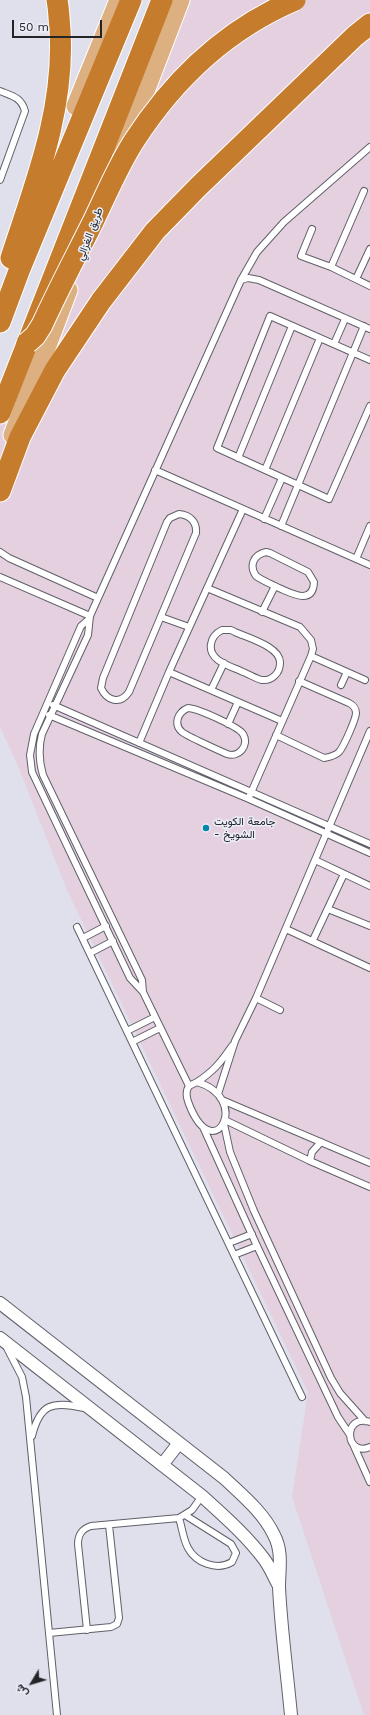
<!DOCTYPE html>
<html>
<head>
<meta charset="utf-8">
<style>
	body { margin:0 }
	#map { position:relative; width:370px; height:1715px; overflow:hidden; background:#dfe0eb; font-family:"Work Sans",Vazirmatn,sans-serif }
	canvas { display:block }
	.north { position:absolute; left:12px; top:1663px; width:40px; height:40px; -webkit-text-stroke:3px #eceef8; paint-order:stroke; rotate:232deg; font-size:11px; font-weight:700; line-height:16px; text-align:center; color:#232428 }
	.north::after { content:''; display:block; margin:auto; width:14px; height:18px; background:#232428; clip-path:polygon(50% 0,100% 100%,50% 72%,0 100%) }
	.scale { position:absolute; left:12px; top:20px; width:90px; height:18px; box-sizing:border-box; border:2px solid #232428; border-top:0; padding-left:5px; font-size:12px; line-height:14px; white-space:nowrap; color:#232428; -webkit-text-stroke:3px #eceef8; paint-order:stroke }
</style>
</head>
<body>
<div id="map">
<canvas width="370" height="1715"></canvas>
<div class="north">ش</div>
<div class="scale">50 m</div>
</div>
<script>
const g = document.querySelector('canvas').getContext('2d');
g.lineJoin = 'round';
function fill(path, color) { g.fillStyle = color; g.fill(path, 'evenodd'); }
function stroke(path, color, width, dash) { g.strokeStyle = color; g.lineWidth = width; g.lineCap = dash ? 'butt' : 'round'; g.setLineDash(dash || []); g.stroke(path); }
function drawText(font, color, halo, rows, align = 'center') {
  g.font = font + ' "Work Sans",Vazirmatn,sans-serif'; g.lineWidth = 3; g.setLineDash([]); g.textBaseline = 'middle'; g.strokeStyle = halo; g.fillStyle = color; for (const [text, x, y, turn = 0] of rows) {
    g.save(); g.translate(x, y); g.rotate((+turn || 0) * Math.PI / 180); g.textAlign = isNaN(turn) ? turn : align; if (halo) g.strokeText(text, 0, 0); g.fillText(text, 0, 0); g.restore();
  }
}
const education = new Path2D(`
	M150,0h220v1715h-6l-72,-218 16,-105 -241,-502 -49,-124 -18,-39v-337z`);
const service = new Path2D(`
	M0,91c12,5 21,6 25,20l-25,69
	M312,229l-11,27 30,11 39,19
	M331,267l33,-76
	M356,279l14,-30
	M241,280l7,-2 11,2 111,49
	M334,344l11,-25
	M370,360l-100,-44 -53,132 112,51 41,-93
	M238,458l54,-132
	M155,470l215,95
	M265,470l55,-132
	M179,514c11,1 18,8 17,19l-67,159c-9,13 -22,9 -28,-4l2,-10 64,-156 3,-4z
	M264,519l18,-41
	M281,526l83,-200
	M0,552l9,6 89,40
	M266,552l4,1 38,19 6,10c-1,24 -23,11 -35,6 -8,-4 -16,-7 -23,-12 -7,-10 -3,-21 10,-24z
	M356,559l14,-33
	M0,577l90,39
	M207,588l93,39 11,13 2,9 -2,7 -61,139
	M262,612l13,-26
	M161,617l28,10
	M89,619l-8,7 -47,108 -4,21 2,17 98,206 13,14 46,94
	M222,630h9l4,2c13,6 46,15 45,31 0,10 -8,18 -18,17 -6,-1 -13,-6 -19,-8 -12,-6 -35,-11 -32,-28 1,-7 5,-11 11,-14z
	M311,656l54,24
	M169,672l113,49
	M341,685l6,-13
	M211,690l13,-27
	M53,705l317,139
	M188,708c9,0 51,19 55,26 7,12 -5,24 -16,20 -7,-3 -40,-18 -45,-22 -9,-8 -4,-20 6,-24z
	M49,715l200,84 121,54
	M228,724l10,-22
	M276,735l48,23c6,-1 11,-2 15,-6 4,-4 17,-33 17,-39 0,-4 -3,-8 -7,-10l-50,-22
	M139,743l30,-71 74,-163
	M315,860l55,26
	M328,909l42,17
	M77,927l225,470
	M286,929l84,39
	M83,938l23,-12
	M313,940l31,-66
	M90,953l23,-12
	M143,992l-1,-12 -99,-205c-4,-14 -5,-26 -1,-41l46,-99 2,-19 151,-336 16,-28 27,-30 86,-75
	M256,998l24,12
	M127,1031l28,-14
	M132,1042l28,-14
	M197,1082c54,16 19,83 -6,27 -3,-7 -7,-16 -2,-23z
	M197,1082c17,-11 24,-20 35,-36
	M218,1094l17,-53 21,-43 114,-267
	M222,1100l148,63
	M225,1120l85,41 60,26
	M224,1124l6,28 24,59 77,167 9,15 25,28
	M203,1127l54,119 81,171 12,18
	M310,1161l2,-9 9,-10
	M229,1243l23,-9
	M234,1255l23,-9
	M7,1348l15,29 4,20 31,318
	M370,1422c-28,-9 -25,36 0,25
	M32,1436c8,-33 21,-35 52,-28
	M353,1444l17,38
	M179,1518c3,9 4,21 9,30 8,15 29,23 44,14l4,-9 -5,-9 -46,-29
	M87,1630l-9,-86c0,-10 4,-15 13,-18l88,-8 13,-8 10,-14
	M49,1633l62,-6 6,-3 2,-6 -10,-93`);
const minor = new Path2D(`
	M0,1303l224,175c18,17 39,34 50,57 9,17 5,34 5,52 2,42 8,85 12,128
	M0,1338l202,158c22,20 44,39 62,63 6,8 10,18 15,27
	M162,1465l17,-22`);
const primary = new Path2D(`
	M76,106l43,-106
	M122,151l58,-151
	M13,435l55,-145`);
const motorway = new Path2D(`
	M11,258c24,-74 54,-148 49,-228 -1,-10 -1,-20 -3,-30
	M0,322l19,-51 112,-271
	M0,413l162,-413
	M0,491l20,-54 35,-67 46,-69 54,-70 43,-44 157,-151 15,-12`);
const motorwayBridge = new Path2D(`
	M27,343l8,-7 7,-11c16,-35 34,-69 51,-103 13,-27 25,-56 41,-81 40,-62 93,-112 161,-141`);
const markers = [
	[206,828,4,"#0586a9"]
];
const streetNames = [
	["طريق الغزالي",90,234,-69]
];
const poiNames = [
	["جامعة الكويت",214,822],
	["- الشويخ",214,835]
];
fill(education, '#e5d0e0');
stroke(service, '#5f6069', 8);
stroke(minor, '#5f6069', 14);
stroke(primary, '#fff', 21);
stroke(motorway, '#fff', 23);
stroke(service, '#fff', 6);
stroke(minor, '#fff', 12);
stroke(primary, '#ddb081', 19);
stroke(motorway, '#c67c2d', 21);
stroke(motorwayBridge, '#fff', 23, []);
stroke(motorwayBridge, '#c67c2d', 21);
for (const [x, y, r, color] of markers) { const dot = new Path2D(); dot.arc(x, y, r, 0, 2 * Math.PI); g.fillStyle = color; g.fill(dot); stroke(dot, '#eceef8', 1.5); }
drawText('11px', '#232428', '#eceef8', streetNames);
drawText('11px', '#232428', '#eceef8', poiNames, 'left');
</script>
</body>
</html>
